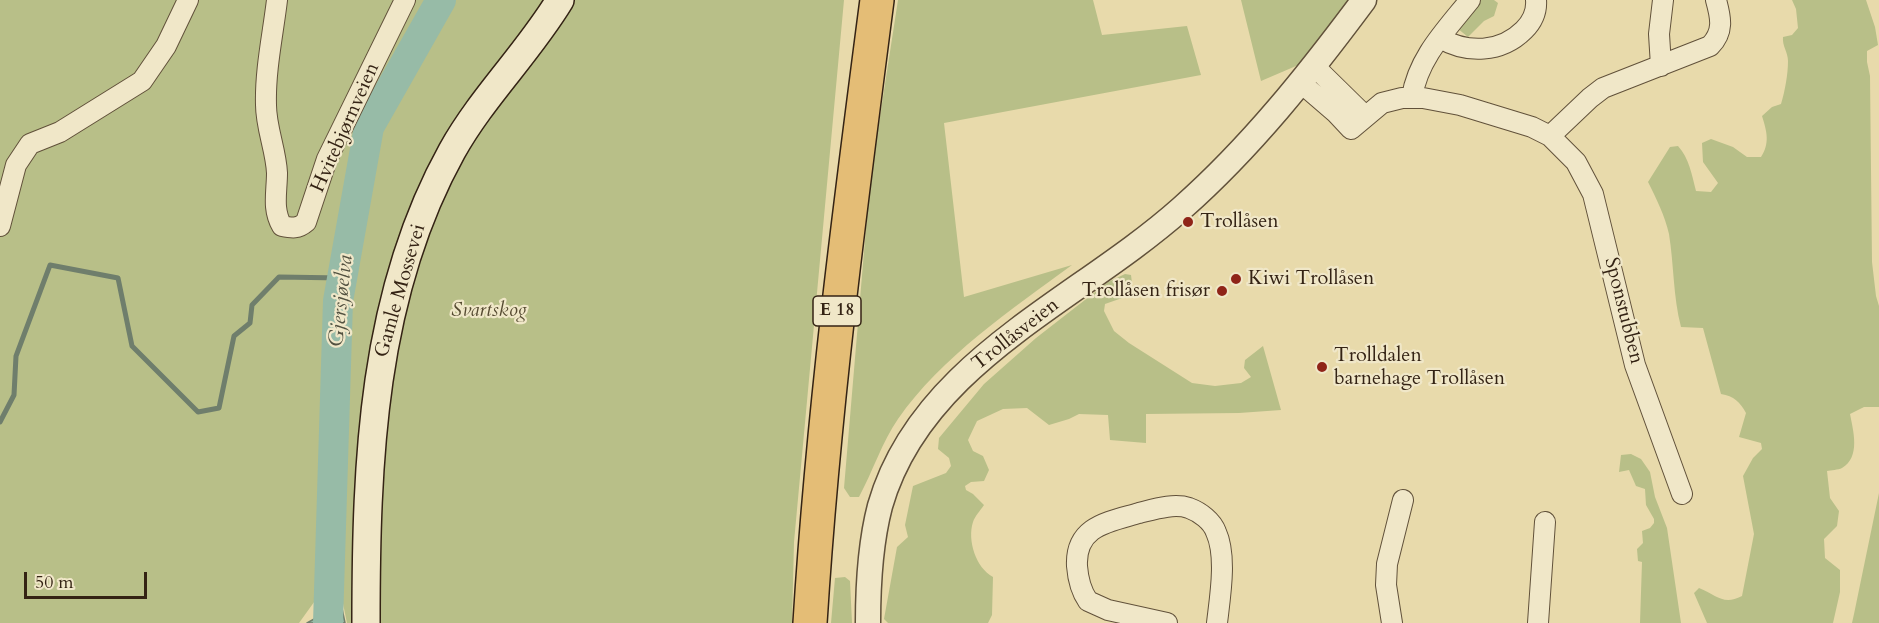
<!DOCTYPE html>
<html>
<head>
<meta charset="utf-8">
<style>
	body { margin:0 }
	#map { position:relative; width:1879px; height:623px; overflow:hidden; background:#e8daab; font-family:Cardo,serif }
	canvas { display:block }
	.scale { position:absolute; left:24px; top:572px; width:123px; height:27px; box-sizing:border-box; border:3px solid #342314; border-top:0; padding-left:8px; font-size:18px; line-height:21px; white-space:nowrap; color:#342314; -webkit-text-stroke:4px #f0e7c8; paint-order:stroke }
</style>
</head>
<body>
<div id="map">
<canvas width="1879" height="623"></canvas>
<div class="scale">50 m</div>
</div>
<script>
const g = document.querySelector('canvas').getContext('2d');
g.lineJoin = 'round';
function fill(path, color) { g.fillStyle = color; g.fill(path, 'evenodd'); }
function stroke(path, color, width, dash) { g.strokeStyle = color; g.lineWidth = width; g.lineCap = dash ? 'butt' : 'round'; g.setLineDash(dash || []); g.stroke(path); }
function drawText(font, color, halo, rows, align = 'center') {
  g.font = font + ' Cardo,serif'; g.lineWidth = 4.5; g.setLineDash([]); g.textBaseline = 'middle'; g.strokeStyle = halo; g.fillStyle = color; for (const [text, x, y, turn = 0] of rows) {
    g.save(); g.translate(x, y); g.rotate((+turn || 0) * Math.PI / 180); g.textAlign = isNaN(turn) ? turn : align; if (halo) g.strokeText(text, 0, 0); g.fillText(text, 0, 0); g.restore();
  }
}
const green = new Path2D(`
	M0,0h844l-50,542 -2,81h-445l-6,-29 -24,4 -18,25h-299z
	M898,0h195l9,35 85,-9 14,49 -257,48 20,174 108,-32c-60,44 -131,92 -174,154 -15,21 -26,54 -39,78h-9l-6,-9 26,-307z
	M1241,0h116l-47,60 -49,21z
	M1480,0h14l4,3 -4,13 -10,5 -16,16 -11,-9z
	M1792,0h74l9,27 3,18 -11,6v11l3,14 2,186 4,34 3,10v101h-15l-14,7c3,16 11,43 -8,54 -4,2 -11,2 -15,3l3,27 9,13 -2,15 -13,13 1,19 15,12v22l-7,31h-126l-13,-30 5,-5c18,7 24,18 43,8l12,-62 -11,-58 10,-18 9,-9 -1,-6 -22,-6 7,-24c-6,-11 -12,-17 -25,-19l-18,-66 -22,-1c-8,-31 -7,-62 -12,-93 -4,-18 -13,-36 -21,-52l22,-35 8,-1c11,12 14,29 18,45l15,1 7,-9 -15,-21 -1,-19 9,-4 22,8 14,10h14c9,-14 6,-25 1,-41l10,-9 9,-3c4,-13 7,-30 7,-43 0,-9 -6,-15 -5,-24l9,-2 6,-7 -2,-19z
	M1125,274l6,1 1,8 -7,14 -20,7 -1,7 10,20 15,12 63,40 23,3 26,-3 10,-6 -7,-9 1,-8 18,-14 18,64 -42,3 -93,1v29l-36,-3 -2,-25 -29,-1 -10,5 -20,6 -22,-17 -24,1 -26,12 -9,19 5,11 10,5 6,14 -5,11 -13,1 -6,4 1,4 7,4 11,11c-4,6 -9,11 -11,17 -6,18 3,46 20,55l-1,38 -4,8h-100l-4,-4 13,-72 11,-10 -3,-12 8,-39 33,-13 5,-7 -2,-8 -11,-9 1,-11 45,-54 52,-46 72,-56z
	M1631,454l10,5 9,13 5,25 12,31 14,95h-41l2,-61 -4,-1 -1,-12 6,-6 -1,-12 8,-3 4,-5v-4l-8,-14 -1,-16 -9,-3 -7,-16 -10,2 2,-17z
	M1879,493v130h-27l2,-9z
	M845,577l5,4 2,42h-21l4,-45z`);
const water = new Path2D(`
	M329,596l11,3 5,24h-38l9,-5 4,-11z`);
const stream = new Path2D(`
	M0,422l14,-27 2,-39 34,-91 68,13 14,68 66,66 21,-4 15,-72 16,-13 2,-18 27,-28 63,1`);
const river = new Path2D(`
	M328,623l10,-322 31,-174 72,-127`);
const minor = new Path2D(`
	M277,0c-4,34 -12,70 -11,105 0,23 10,45 11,68 0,19 -5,36 5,53 10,2 16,3 24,-4l21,-63 78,-159
	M1440,38c27,16 61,15 84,-8 8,-8 13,-18 12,-30
	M1313,65l52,51
	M1661,66l-2,-32 4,-34
	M1300,82l36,31 15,16 31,-26 20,-5h21l37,7 72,22 18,9 26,26 17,32 42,171 47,129
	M1412,97c6,-39 34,-67 58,-97
	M1550,136l40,-38 13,-10 107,-42c14,-14 11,-28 6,-46
	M0,226l16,-61 14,-21 30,-12 82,-51 24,-35 22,-46
	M1167,623l-59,-13 -20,-9c-7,-10 -10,-22 -11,-35 -2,-40 31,-44 62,-53 16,-4 35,-10 50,-5 11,4 23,13 27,24 11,24 4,65 1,91
	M1392,623l-6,-38 1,-21 16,-64
	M1538,623l7,-101`);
const tertiary = new Path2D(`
	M868,623c0,-39 2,-79 12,-117 41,-144 198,-205 302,-298 69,-61 127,-134 182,-208`);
const secondary = new Path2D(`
	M366,623c0,-161 6,-328 86,-472 30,-54 76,-98 108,-151`);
const trunk = new Path2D(`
	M810,623c13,-209 40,-416 67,-623`);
const markers = [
	[1188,222,6,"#8f2418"],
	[1236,279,6,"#8f2418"],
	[1222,291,6,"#8f2418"],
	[1322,367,6,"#8f2418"]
];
const shields = [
	[837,311,48]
];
const shieldNames = [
	["E 18",837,311]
];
const streetNames = [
	["Hvitebjørnveien",346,128,-66],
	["Gamle Mossevei",401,291,-74],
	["Sponstubben",1623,311,76],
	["Trollåsveien",1016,335,-38]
];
const poiNames = [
	["Trollåsen",1200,222],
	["Kiwi Trollåsen",1248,279],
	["Trollåsen frisør",1210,291,"right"],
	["Trolldalen",1334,356],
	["barnehage Trollåsen",1334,379]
];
const parkNames = [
	["Svartskog",489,311]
];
const waterNames = [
	["Gjersjøelva",342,301,-84]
];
fill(green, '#b8bf88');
fill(water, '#97bba7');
stroke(water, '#6f7e6c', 1.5);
stroke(stream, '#6f7e6c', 5);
stroke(river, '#97bba7', 30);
stroke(minor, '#61513a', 22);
stroke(tertiary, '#61513a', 27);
stroke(secondary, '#342314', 30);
stroke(trunk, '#342314', 36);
stroke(minor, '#f0e7c8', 20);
stroke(tertiary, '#f0e7c8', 24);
stroke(secondary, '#f0e7c8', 27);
stroke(trunk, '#e4bd76', 33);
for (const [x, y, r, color] of markers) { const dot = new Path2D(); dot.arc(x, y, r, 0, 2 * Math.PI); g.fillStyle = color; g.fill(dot); stroke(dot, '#f0e7c8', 2); }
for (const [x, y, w] of shields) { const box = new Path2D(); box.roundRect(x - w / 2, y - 15, w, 30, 4.5); g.fillStyle = '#f0e7c8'; g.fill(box); stroke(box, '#342314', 1.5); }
drawText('bold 18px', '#342314', null, shieldNames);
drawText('20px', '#342314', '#f0e7c8', streetNames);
drawText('20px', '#342314', '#f0e7c8', poiNames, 'left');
drawText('italic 20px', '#554a31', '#f0e7c8', parkNames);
drawText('italic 21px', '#525140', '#f0e7c8', waterNames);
</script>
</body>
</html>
